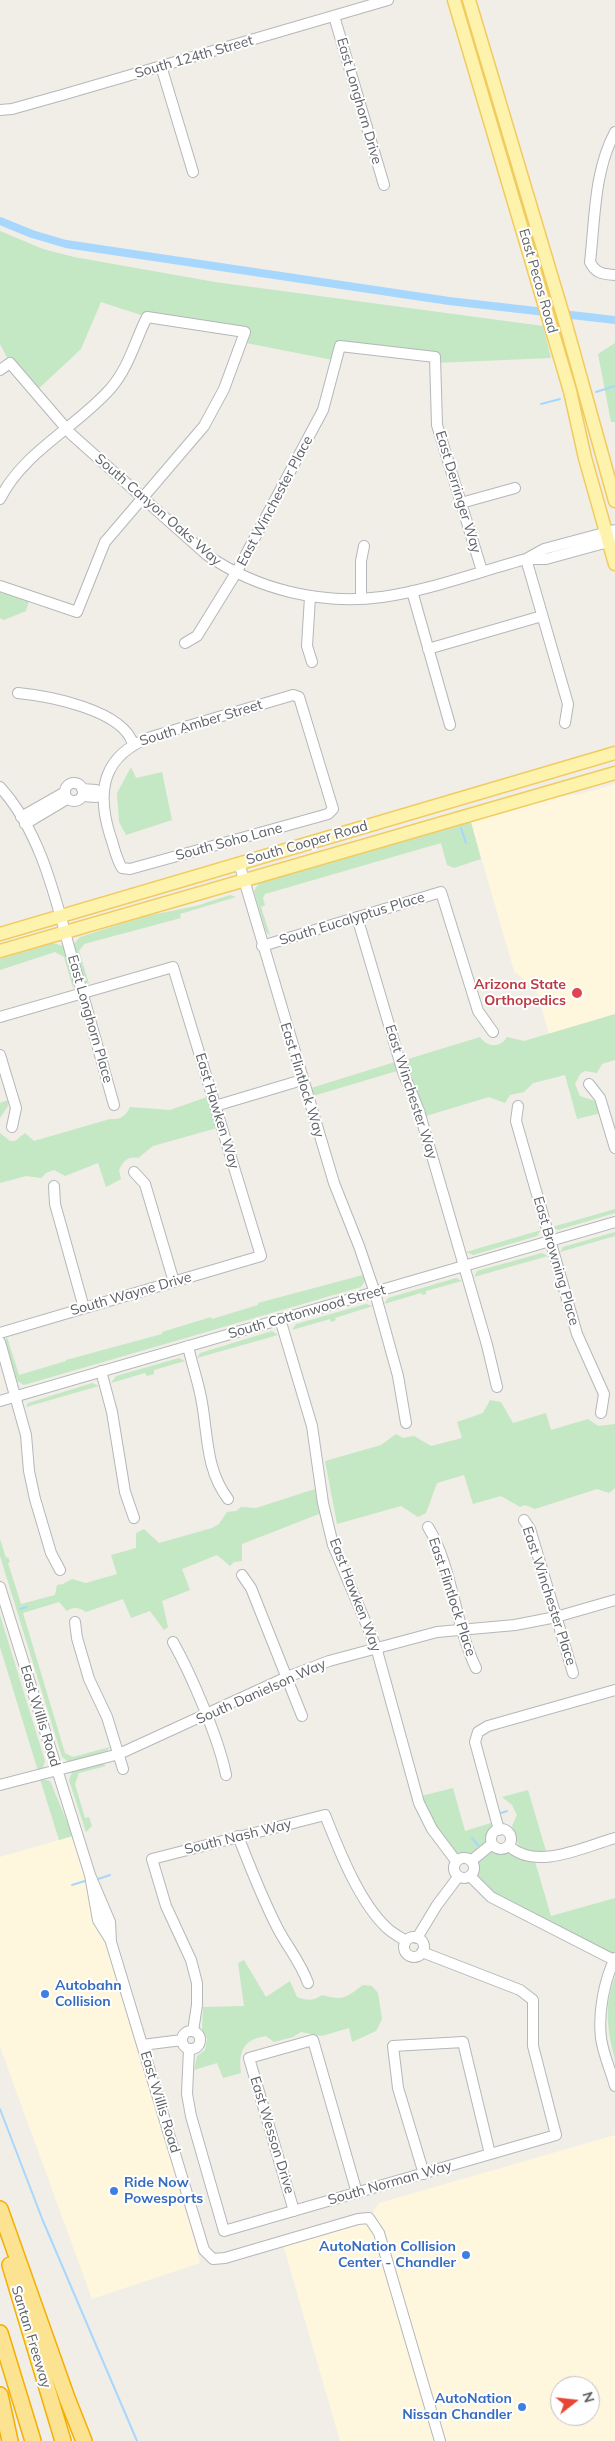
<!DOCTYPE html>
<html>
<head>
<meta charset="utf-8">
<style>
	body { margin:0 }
	#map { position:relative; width:615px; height:2441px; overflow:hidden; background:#f0eee7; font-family:Mulish,sans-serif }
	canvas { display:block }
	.north { position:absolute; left:550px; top:2376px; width:50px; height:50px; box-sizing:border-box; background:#fff; border:1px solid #bfc0c2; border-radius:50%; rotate:74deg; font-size:14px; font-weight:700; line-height:20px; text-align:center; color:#5e6267 }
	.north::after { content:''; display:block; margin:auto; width:18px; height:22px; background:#e84634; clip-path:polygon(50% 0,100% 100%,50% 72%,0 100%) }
</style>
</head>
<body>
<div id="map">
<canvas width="615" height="2441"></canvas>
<div class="north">N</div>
</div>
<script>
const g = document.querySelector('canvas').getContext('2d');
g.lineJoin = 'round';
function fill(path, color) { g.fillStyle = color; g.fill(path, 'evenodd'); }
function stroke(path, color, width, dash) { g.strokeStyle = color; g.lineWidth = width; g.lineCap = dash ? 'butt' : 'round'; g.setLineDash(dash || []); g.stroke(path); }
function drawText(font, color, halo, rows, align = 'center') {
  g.font = font + ' Mulish,sans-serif'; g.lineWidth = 4; g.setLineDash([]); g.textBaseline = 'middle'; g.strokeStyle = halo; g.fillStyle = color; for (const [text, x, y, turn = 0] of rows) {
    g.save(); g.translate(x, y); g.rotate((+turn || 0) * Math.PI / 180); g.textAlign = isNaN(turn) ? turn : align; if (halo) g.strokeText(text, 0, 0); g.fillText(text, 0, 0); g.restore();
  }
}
const commercial = new Path2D(`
	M615,784v230l-66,20 -13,-45 -22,-18 -43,-149 80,-24 30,-4z
	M73,1836l11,29 15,63 7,17 89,295 5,23 -108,36 -92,-252v-190z
	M615,2135v306h-275l-58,-200 87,-23 10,-15zM560,2386h30v30h-30z`);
const green = new Path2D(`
	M0,231l43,18 31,8 141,25 328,44 8,32 -116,5v-5l-94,-12 -3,15 -97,-19 4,-9 -98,-16 -46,-15 -20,47 -46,43 -25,-29 -10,-19z
	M615,343v79h-4l-13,-68z
	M0,591l29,10 -3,10 -22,9 -4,-2z
	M131,767l5,11 26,-6 10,48 -46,15 -7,-13 -2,-29z
	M471,822l10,37 -27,9 -7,-3 -6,-22 -176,51 -2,4 2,7 -4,2 9,28 -4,-3 -12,-41 5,-8z
	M230,895l6,2 -56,17 1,4 -97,26 -5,7 10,33 -4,-2 -11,-38 6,-7 66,-21 50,-10z
	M53,943l10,3 11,38 -1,4 -9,-31 -9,-5 -55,18v-11z
	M615,1014v46l-13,4 -5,9 -12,-2 -5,3 -5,10 5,12 15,5 6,12 -24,6 -12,-44 -32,8 -9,9 -14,3 -5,8 -16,-6 -63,19 -21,-56 75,-23c8,11 20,11 27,0l17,4z
	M395,1062l2,9 -84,25 -2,-8z
	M207,1097l10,31 -64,18 -15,12c-10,-2 -15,3 -19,12l2,9 -15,8 -8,-24 -33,13 -11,-6 -8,3 -5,5 -15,-2 -26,7v-50l10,8h5l10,-8 9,8 76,-22c10,1 16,-3 20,-12l40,3z
	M8,1100v6l-8,12v-15z
	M615,1209v4l-57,17 -6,-3z
	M541,1230l-4,6 -64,19 -7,-3z
	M615,1232v4l-55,16 3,-5z
	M542,1253l6,3 -74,21 3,-6z
	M363,1275l2,6 -4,6 -337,98 -7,-4 -12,-40 2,-4 12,38 47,-14v-1l96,-26v-2l49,-15 1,2 46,-14v-2z
	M456,1278l6,3 -36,10v3l-4,1 -1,-2 -37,11 4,-6z
	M366,1304l7,2 -38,12 1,2 -5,2 -1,-3 -38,11 4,-6z
	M272,1331l6,4 -81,23 3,-5z
	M179,1358l6,3 -31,9v4l-7,2 -2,-3 -34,10 5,-7z
	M92,1383l7,3 -73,21 2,-4z
	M490,1400l11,2 12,21 33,-10 5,17 37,-11 10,7 17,-2v64l-6,5 -12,-4 -62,20 -10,-4 -5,2 -19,-11 -28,8 -9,-29 -27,8 -11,30 -8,4 -17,-11 -64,18 -12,-63 56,-16 15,-11 7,4 11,-2 17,10 31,-8 -5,-16 26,-9z
	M315,1489l4,25 -77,30v17l-8,1 -4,4 -13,-11 -35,14 8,21 -28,11 6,26 -4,3 -14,-19 -19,7 -8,-19 -37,13c-6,-4 -13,-6 -19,-1l-8,-9 -36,11 42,140 8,4 37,-10 -3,4 -38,11 -7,-5 -62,-201v-17l6,19 2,-1 2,5 -2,1 13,41 34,-9 2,-10 6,-1 9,-5 14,4 31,-9 -6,-19 25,-7v-15l8,-4 15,14 53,-15 7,-4 8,-12 9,-1 5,-4 15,1z
	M0,1615l45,146 -2,7 -5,3 -38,-124z
	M102,1763l4,3 -27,7 -4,11 10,34 4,-1 3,9 -6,6 -17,-52 3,-8z
	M40,1779l10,2 23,55 -14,4z
	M453,1788l12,43 32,-10 -1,10 -5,7 3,9 6,2 6,-1 28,10 17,58 64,-18v60l-124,-61 -19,-24 2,-6 -6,-8 -6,-1 -6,3 -39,-64z
	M528,1790l18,61 -10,3 -16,-5c-4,-7 -4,-15 -8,-23l5,-11 -5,-10 -10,-8z
	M244,1960l22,37 24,-16 7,16c10,4 16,4 25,-2 22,6 23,3 41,-10l9,1 6,7 4,26 -6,12 -24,11 -3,-14 -27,8 -21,-4 -8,5 -19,5 -8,-6c-22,3 -28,15 -25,37l-18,5 -6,-15 -23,7 3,-14 8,-6 2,-11 -5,-9 1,-23 41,-1 -6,-43z
	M615,1977v82c-8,-28 -11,-55 0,-82z`);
const stream = new Path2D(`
	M596,392l19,-6
	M541,404l19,-5
	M461,828l5,15
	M20,1609l7,-2
	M501,1813l6,-2
	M472,1838l6,7
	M98,1879l12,-4
	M72,1885l13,-4
	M0,2109l43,112 94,220`);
const canal = new Path2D(`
	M0,221l32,13 34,10 383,57 166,19`);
const minor = new Path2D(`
	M334,16l50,169
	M161,66l32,106
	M0,110l12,-1 50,-14 326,-95
	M615,132c-21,39 -20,87 -25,130 6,12 13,12 25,13
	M0,370l10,-7 61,71 136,121c51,35 114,50 175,42 45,-6 99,-26 144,-38l18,-10 71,-19
	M0,499c23,-47 77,-72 111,-111 18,-21 24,-47 36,-71l98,15 -21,57 -20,37 -99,116 -28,70 -77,-26
	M461,503l54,-15
	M526,559l42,145 -3,19
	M527,559h19l69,-19
	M412,591l38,134
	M310,597l-3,49 5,16
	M361,599v-38l3,-15
	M185,643l12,-7 39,-63 87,-163 17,-64 95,11 2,68 45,146
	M428,649l114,-33
	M18,693c31,3 105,17 115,51
	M293,695l6,2 34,112 -5,5 -198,55 -8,-1c-6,-9 -8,-22 -12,-33 -14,-45 -7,-80 41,-98z
	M65 792a9 9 0 1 1 18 0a9 9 0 1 1-18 0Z
	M0,787c41,45 55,110 71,167 15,50 29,101 43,151
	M82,796l14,1 8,-3 -8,-4 -14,-1
	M21,817l44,-25
	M25,824l42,-25
	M239,863l95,320 25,63 16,47 23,83 8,47
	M357,917l46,155 16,39 68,234 10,42
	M262,946l179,-54 37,119 15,21
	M0,1017l173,-50 88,289 -261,77
	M0,1055l16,53 -4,19
	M589,1084l11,14 15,50
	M215,1106l87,-26
	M518,1106l-2,15 61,213 27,60 -3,19
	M134,1172l11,12 29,98
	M54,1186l1,18 29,104
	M280,1319l32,107 11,77 10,42 43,102 43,156 13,26 24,32
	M0,1342l26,93 3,36 6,28 16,54 9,17
	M188,1346c4,19 11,38 14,57 6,34 4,67 26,96
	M101,1371l11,41 13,80 9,26
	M0,1401l615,-179
	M524,1520l6,9 43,144
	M428,1527c24,38 27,98 48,141
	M242,1575l9,13 51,128
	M0,1587l90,288 8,45 13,21
	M75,1622l2,16 12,41 18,38 16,52
	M173,1642c18,32 46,97 53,133
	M0,1785l119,-31 168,-77 42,-16 108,-29 78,-7 41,-8 59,-17
	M491 1839a10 10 0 1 1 20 0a10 10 0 1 1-20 0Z
	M499,1830l-24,-88 3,-10 10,-6 127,-36
	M238,1836c12,31 24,62 40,93 10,19 22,32 30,54
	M509,1846c28,25 74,1 106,-8
	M454 1868a10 10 0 1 1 20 0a10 10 0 1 1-20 0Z
	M471,1861l21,-17
	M90,1875l20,47 1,20 93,308 9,9 12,-1 133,-39 11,-1 10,15 61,208
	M470,1876l21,21 123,63
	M404 1947a10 10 0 1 1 20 0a10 10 0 1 1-20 0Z
	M417,1938l20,-33 21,-28
	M615,1958c-11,23 -17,55 -14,80 2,16 10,33 14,48
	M182 2040a9 9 0 1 1 18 0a9 9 0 1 1-18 0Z
	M193,2031l4,-26v-22l-6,-23 -25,-54 -14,-47 173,-44c14,35 34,87 62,113 5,5 13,9 19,13
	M142,2045l40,-5
	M189,2049l-2,45 4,22 33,115 332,-96 -23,-89v-46l-13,-10 -98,-38
	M424,2174l-26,-86 -5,-42 70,-4 27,112
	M294,2211l-45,-153 64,-18 44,153`);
const major = new Path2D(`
	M454,0l116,391 15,67 30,106
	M469,0l97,325 49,176
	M0,934l615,-181
	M0,951l615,-178`);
const highway = new Path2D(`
	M0,2209l67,189 17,43
	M10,2265l53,176
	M0,2333l33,108
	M0,2395l10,46`);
const markers = [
	[577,993,6,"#e0444e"],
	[45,1994,5,"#3f7fe0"],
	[114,2191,5,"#3f7fe0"],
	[466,2255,5,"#3f7fe0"],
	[522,2407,5,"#3f7fe0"]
];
const streetNames = [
	["South 124th Street",194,57,-16],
	["East Longhorn Drive",359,101,74],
	["East Pecos Road",538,281,74],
	["East Derringer Way",458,492,73],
	["East Winchester Place",275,501,-62],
	["South Canyon Oaks Way",158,510,41],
	["South Amber Street",201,723,-17],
	["South Soho Lane",229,842,-15],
	["South Cooper Road",307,843,-16],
	["South Eucalyptus Place",352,919,-17],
	["East Longhorn Place",90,1019,74],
	["East Flintlock Way",302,1080,73],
	["East Winchester Way",411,1092,72],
	["East Hawken Way",217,1111,73],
	["East Browning Place",556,1261,74],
	["South Wayne Drive",131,1294,-16],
	["South Cottonwood Street",307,1312,-16],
	["East Hawken Way",355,1595,69],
	["East Winchester Place",549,1596,72],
	["East Flintlock Place",452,1597,72],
	["South Danielson Way",261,1692,-24],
	["East Willis Road",40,1716,73],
	["South Nash Way",238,1837,-14],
	["East Willis Road",160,2102,73],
	["East Wesson Drive",272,2135,73],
	["South Norman Way",390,2183,-16],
	["Santan Freeway",31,2337,73]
];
const healthNames = [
	["Arizona State",566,985],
	["Orthopedics",566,1001]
];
const shopNames = [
	["Autobahn",55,1986],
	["Collision",55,2002],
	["Ride Now",124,2183],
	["Powesports",124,2199],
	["AutoNation Collision",456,2247,"right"],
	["Center - Chandler",456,2263,"right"],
	["AutoNation",512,2399,"right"],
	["Nissan Chandler",512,2415,"right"]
];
fill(commercial, '#fef7de');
fill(green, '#c4e7c4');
stroke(stream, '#a8d7fe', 2);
stroke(canal, '#a8d7fe', 8);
stroke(minor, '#b4b7bb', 12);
stroke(major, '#f1cb5f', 15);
stroke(highway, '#f5ae02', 18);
stroke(minor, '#fff', 10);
stroke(major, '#fef3ad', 12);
stroke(highway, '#fce392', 15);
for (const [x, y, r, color] of markers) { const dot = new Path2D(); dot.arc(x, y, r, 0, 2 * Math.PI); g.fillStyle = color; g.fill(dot); stroke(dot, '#fff', 2); }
drawText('14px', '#5e6267', '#fff', streetNames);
drawText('bold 14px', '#be3a42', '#fff', healthNames, 'right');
drawText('bold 14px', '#366cbe', '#fff', shopNames, 'left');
</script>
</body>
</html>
